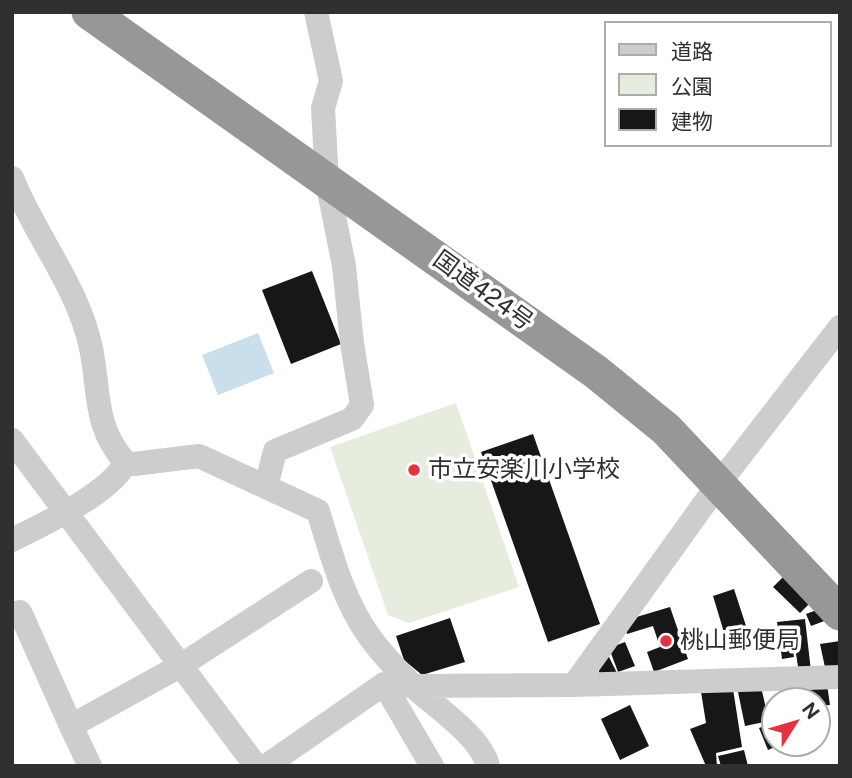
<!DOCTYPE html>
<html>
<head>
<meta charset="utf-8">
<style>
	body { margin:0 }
	#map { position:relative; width:852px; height:778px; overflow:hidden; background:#fff; font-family:"Public Sans","Noto Sans JP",sans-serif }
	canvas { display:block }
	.frame { position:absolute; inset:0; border:14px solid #303030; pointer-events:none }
	.legend { position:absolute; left:604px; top:21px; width:228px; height:126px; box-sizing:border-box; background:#fff; border:2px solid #acacac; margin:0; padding:9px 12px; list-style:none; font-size:21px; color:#303030 }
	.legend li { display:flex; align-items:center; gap:14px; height:35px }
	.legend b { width:35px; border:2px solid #acacac }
	.north { position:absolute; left:761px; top:687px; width:70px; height:70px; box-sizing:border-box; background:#fff; border:2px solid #acacac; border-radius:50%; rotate:53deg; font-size:19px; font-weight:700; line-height:28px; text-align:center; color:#303030 }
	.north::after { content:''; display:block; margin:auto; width:24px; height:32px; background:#e6323f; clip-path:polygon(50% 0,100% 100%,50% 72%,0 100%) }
</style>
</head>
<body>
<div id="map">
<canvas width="852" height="778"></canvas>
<div class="frame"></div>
<ul class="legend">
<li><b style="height:9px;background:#cdcdcd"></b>道路</li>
<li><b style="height:19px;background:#e6edde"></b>公園</li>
<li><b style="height:19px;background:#171717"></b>建物</li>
</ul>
<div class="north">N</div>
</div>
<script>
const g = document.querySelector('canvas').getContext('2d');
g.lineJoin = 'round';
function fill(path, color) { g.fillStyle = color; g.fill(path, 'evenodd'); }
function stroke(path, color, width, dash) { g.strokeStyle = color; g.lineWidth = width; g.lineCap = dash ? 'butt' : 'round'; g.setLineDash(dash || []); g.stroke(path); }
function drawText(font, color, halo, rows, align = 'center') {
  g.font = font + ' "Public Sans","Noto Sans JP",sans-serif'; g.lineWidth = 7; g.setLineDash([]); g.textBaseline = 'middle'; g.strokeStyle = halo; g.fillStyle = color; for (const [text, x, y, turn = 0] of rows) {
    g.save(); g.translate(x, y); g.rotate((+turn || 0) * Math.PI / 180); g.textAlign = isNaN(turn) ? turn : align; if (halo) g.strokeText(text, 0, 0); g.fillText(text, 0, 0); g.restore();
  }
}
const green = new Path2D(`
	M456,403l63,184 -110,36 -21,-8 -58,-168z`);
const water = new Path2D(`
	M258,333l16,40 -56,22 -16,-40z`);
const building = new Path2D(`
	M312,271l29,73 -50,20 -29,-74z
	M533,434l67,190 -52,18 -67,-190z
	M787,573l26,27 -13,13 -27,-26z
	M734,589l14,43 -22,7 -13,-43z
	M670,607l18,52 -34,13 -7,-20 13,-5 -7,-21 -26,8 -4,-13z
	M822,608l5,12 -16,6 -5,-12z
	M450,618l15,44 -43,13 -18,-15 -8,-24z
	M805,619l6,52 -12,2 -5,-32 -14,2 -3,-21z
	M840,641v28l-14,3 -6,-28z
	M625,642l10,24 -17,6 -9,-24z
	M792,643l2,14 -12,2 -2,-15z
	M608,655l10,20 -19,1v-20z
	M827,684l3,21 -13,1v-5h-19l-1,-13z
	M761,687l8,34 -24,5 -7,-34z
	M733,689l9,58 -26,6 1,13h-11l-16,-37 16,-6 -5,-31z
	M630,705l19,41 -29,14 -19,-41z
	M775,722v21h9l-16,7 -9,-22z
	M744,750l4,16h-27l-3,-10z`);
const minor = new Path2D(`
	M316,12l15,69 -8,27 4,73 17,85 8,77 10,62 -10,14 -77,32 -9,36 52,24c13,42 25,89 51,125 13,18 30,36 46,52 22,20 66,49 73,78
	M12,178c23,58 66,108 79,170 9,44 2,78 35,115l8,1 65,-8 67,31
	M12,440l244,326
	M12,540c34,-17 95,-45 114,-77
	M12,615l8,-3 51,114
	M384,684l48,82
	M574,685l143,-199 123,-159
	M90,766l-19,-40 109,-60 131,-85
	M266,766l118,-82 29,2 161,-1 266,-8`);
const highway = new Path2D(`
	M89,12l507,360 70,57 174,184`);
const markers = [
	[414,470,7,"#e6323f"],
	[666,641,7,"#e6323f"]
];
const streetNames = [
	["国道424号",483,291,36]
];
const poiNames = [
	["市立安楽川小学校",428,470],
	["桃山郵便局",680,641]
];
fill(green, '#e6edde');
fill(water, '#cadfec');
fill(building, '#171717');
stroke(minor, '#cdcdcd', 24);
stroke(highway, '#979797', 35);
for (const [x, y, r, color] of markers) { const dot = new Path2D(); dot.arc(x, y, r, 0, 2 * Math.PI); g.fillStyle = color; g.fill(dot); stroke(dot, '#fff', 2.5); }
drawText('24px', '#303030', '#fff', streetNames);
drawText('24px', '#303030', '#fff', poiNames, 'left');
</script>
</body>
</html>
